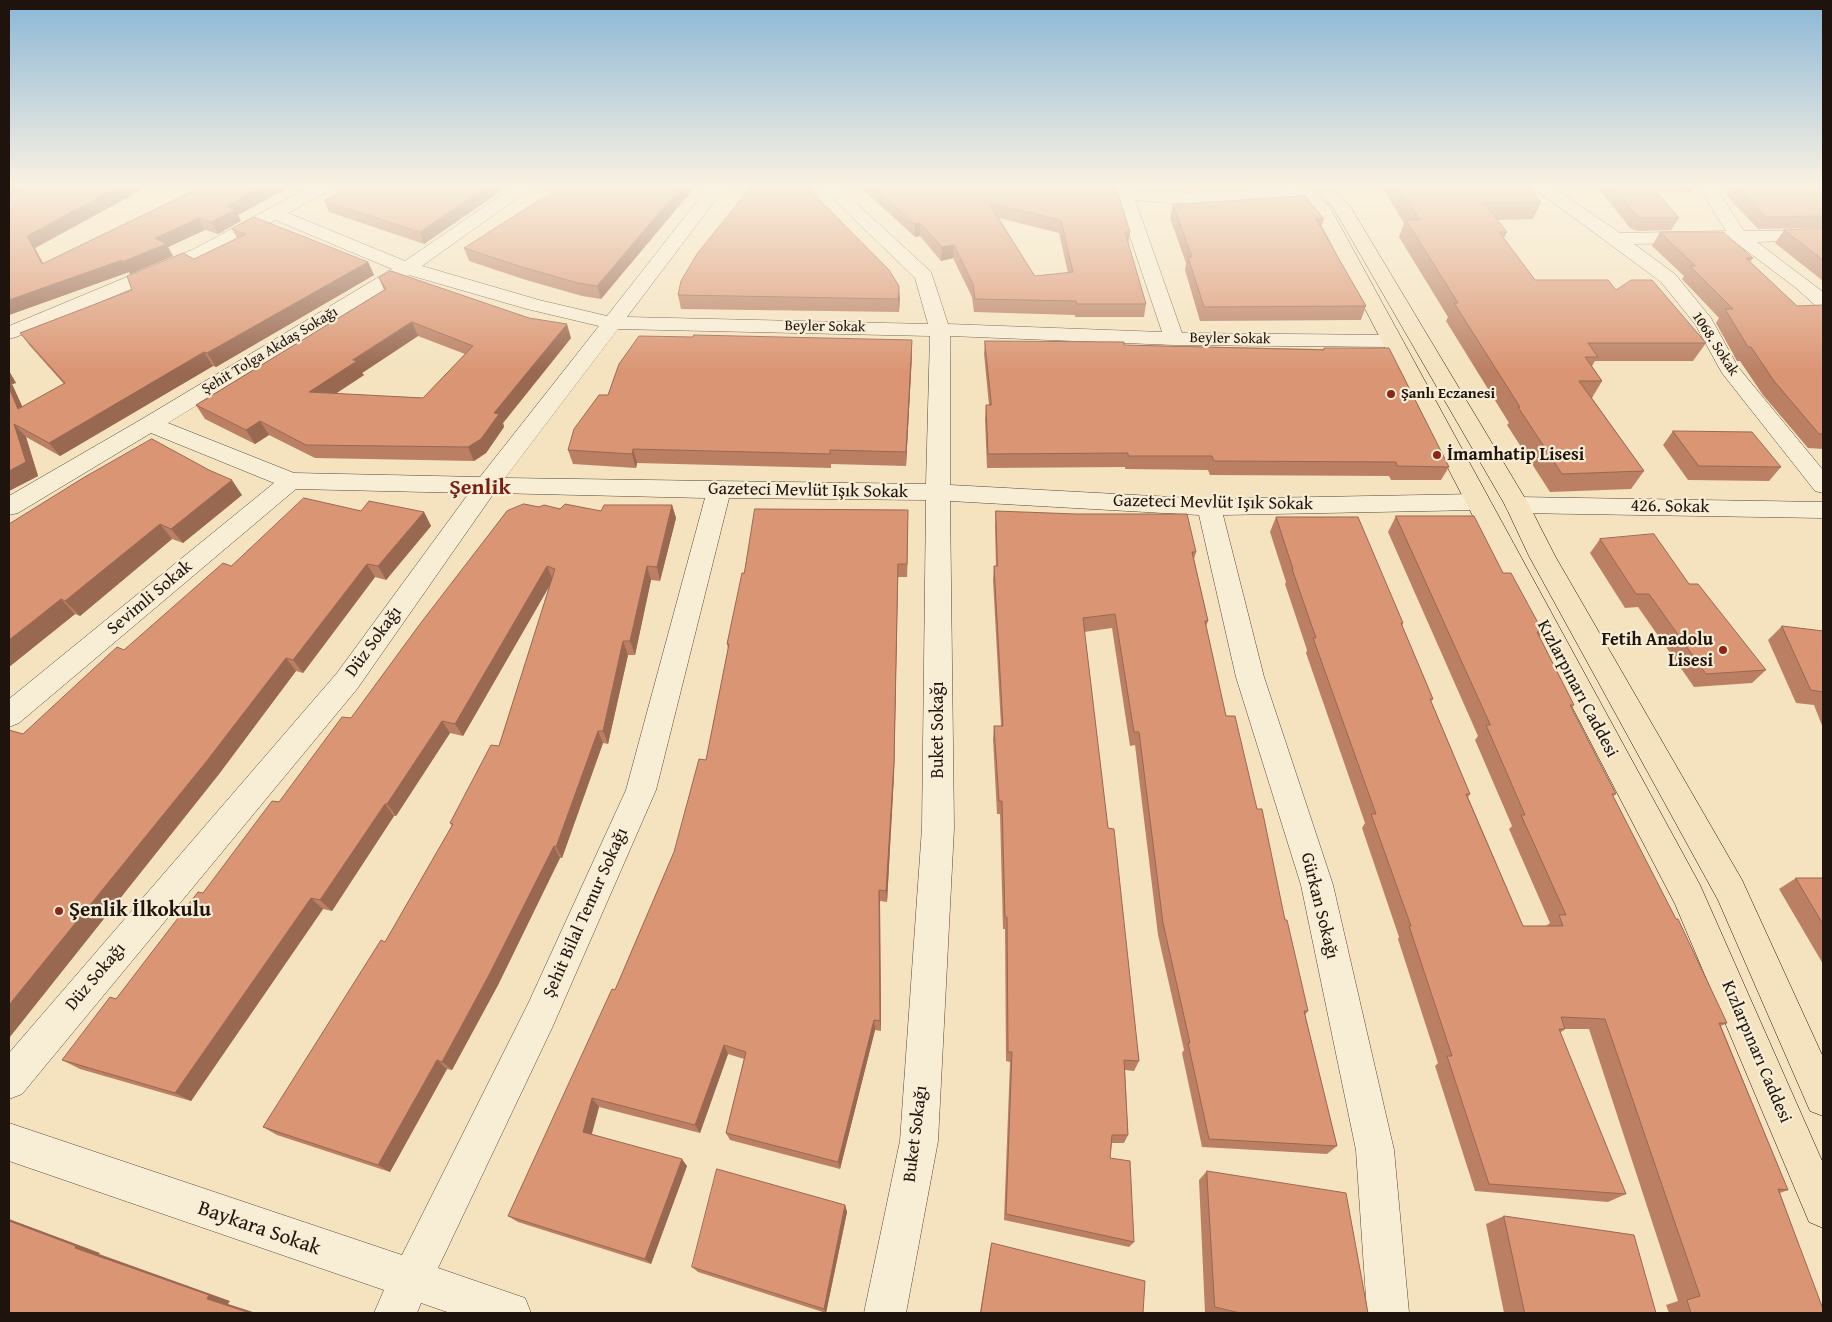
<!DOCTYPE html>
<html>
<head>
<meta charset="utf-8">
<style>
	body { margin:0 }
	#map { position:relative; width:1832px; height:1322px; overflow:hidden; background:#f5e3bf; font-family:"Gentium Book Plus",serif }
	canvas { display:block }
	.frame { position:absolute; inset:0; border:10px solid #1f130e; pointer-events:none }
</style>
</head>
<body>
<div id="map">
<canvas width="1832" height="1322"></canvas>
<div class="frame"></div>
</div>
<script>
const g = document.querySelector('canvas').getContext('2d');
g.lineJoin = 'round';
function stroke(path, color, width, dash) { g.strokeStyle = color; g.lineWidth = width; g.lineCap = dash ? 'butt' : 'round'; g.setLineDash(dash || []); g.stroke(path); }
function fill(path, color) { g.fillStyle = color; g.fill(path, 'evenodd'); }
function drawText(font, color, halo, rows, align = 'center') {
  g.font = font + ' "Gentium Book Plus",serif'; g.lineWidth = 4.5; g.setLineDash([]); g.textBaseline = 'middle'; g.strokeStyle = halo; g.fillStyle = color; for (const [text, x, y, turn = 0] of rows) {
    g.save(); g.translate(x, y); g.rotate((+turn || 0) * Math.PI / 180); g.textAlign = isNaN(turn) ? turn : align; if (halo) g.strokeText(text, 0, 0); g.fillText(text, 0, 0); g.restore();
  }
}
const minor = new Path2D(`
	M311,186h21l-2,4 -42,23 117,48 109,-75h20l-112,80 117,34 68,16 102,-130h17l-99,131 301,7 -13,-46 -95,-92h18l93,86 17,52 214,8 -45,-134 -41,-7 -7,-5c32,0 63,5 95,6 47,2 94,-2 141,-5l6,1 3,4 -3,4 -6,1c-56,5 -114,10 -170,3l47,133 210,2 7,2 3,4 -3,4 -7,2 -218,-2 -224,-9v149l259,14 268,-5 8,2 4,6 -4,6 -8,2 -254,5 41,162 69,208 61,265 15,163h-42l-11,-163 -55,-265 -65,-208 -37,-162 -249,-14 4,327 -16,313 -32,172h-42l36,-172 22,-313 4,-328 -197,-2 -73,292 -104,238 -114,240 87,30 6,15h-81l-29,-10 -4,10h-43l10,-23 -375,-129v-38l393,132 126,-251 98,-214 79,-292 -211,-5 -137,196 -335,405 -13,5v-46l328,-380 132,-180 -173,-4 -277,234 -10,4v-28l265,-216 -123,-50 -133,80 -9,2v-19l133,-77 250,-150 -117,-49 -67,37 -192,80 -7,2v-13l185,-77zM409,275l118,34 72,17 -119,151 -186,-4 -126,-50zM618,329l312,7 -4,148 -421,-6z
	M1531,186h20l69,47 106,-2 -28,-45h17l29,45 79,-1v10l-66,2 66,50v16l-7,-2 -20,-18 -61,-46 -101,2 41,30 36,44 27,49 85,103v23l-8,-2 -93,-118 -27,-49 -34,-42z
	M1517,497l306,5v16l-306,-5 -9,-2 -3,-6 3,-6z`);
const major = new Path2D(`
	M1292,186h18l21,23 369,676 123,278v65l-14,-6 -134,-318 -361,-693z
	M1330,190l6,1 14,15 179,299 26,51 187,324 81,177v59l-13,-5 -92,-211 -189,-344 -24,-51 -171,-296 -13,-14 3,-4z`);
const wall = new Path2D(`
	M203,186h88l-53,29 3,6 -23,13 -13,-4 -37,17 5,9 -43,18 -1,-2 -120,43v-117l125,-4 -99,54 8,16z
	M343,186h164l-22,16 -61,42 -95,-32 -5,-11 23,-13z
	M556,186h138v2l-93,111 -19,-3 -56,-16 -57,-19 -5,-13 80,-51z
	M750,186h56l93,100v26l-218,-3 -3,-14 73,-107z
	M859,186h255l16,46 -2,12 18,60 -2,13h-69v-2l-101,-3 -2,-15 -19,-39 -12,3 -21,-25 -5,1zM999,218l60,15 9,40 -33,3z
	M1159,186h81l-11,4h-68z
	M1382,186h146l13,16 -8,17 -36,1 10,12 -3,6 31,42 81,10 90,53 -13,18h-98l-3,5 10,15 -10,17 52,73 -13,18 -81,3 -43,-67 2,-2 -63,-102 2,-4 -49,-80 5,-14 -22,-35z
	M1597,186h98l-3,6 -36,-1 23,27 -8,12 -34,1 -7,-3z
	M1732,186h91v42l-65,1 -32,-34z
	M1173,205l151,14 -3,9 45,78 -5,14 -161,1 -15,-51 1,-7 -16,-45z
	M232,229l136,33 6,13 -158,92 -3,-1 -153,90 -34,-19 12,39 -29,15v-120l7,12 -4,1 10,23 42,-23 -34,-38 -10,-13 112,-43 105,-52z
	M1823,229v52l-48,-38 9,-13z
	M1660,232l93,26 -3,4 47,44 26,-1v144l-15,-1 -45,-53 -23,-34h-3l-21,-38 3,-5 -37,-39 2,-3 -32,-30z
	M379,278l192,60 -68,85 1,4 -18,26 -12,8 -159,-3 -46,-23 -14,9 -50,-25 -9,-14 188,-115zM418,336l47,18 -42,44 -88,-4 29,-19 -2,-2z
	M693,337l219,3v14l-6,112 -75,-2v4l-194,-5 -1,5 -63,-4 -5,-14 40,-55z
	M985,341l139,4 199,4 1,-1 125,119 -8,13h-50l-2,-4 -179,-1 -2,-5 -83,-1v-2l-138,1 -2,-49 1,-14h3l-5,-51z
	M1673,431l108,36 -12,14 -81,-1 -25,-35z
	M152,439l90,56 -59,48 -11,-4 -92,77 -5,-2 -66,53z
	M672,505l4,13 -16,63 -9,-1 -16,75h-7l-20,89 -5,-1 -41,115h-2l-62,127 -46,85 -5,-1 -57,103 -113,-37 -14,-8 122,-185 67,-116 -2,-3 49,-77 52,-163 -88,153 -13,-3 -54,83h-2l-62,95 -9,-2 -132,192 -111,-32 -18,-9 54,-61 87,-106 148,-175 188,-211 62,4z
	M361,511l63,1 7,14 -45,54 -11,-3 -72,96 -7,-2 -77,103 -210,264v-308l14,4 101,-84 107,-84z
	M996,511l200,41 -2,7 14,62 -2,5 20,90 31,93 51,202 -3,4 32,131 -10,8 -125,-7 -20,-94 2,-3 -26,-115 -23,-190 -5,1 -18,-118 -28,4 24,196 31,233 -5,10 -9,-1 3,65 -4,8h-12l-2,15 24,84 -5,5 -125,-27 6,-158 -4,-1 -1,-132h-2l-3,-115h-3l-4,-75 1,-13h7l-8,-146 1,-14h2l-1,-40z
	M1396,516l107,57 40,59 -4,5 35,68 -3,3 45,86 -3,2 114,227 -6,3 67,164 -8,3 43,120h-154l-3,-8 12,-4 -89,-272h-24l-5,4 66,161 -18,8 -133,-11 -40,-125 3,-3 -40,-124 1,-2 -37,-109 3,-5 -59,-170 1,-3 -22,-66 1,-2 -16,-50 6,-15 127,106 -1,3 31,73 -2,2 39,93 -2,3 55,129h23l4,-3 -41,-94 3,-3 -37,-86 3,-4 -90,-204z
	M908,524l-1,53h-9l-4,198 -7,127 -7,-1 1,130 -6,-1 -35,139 -110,-29 -4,-7 18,-74 -16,-5 -28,79 -101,-26 -7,27 95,32 -36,98 -133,-42 -10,-6 107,-226 59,-138 32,-92 22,-111 -1,-5 17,-71z
	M1600,539l89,45 77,86 -14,13 -58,4 -56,-80 -13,1 -35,-55z
	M1782,626l41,5v97l-9,-23 -18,-2 -28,-63z
	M1796,878h27v86l-44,-75z
	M1207,1171l161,142h-163l-6,-133z
	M845,1205l2,7 -21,101 -128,-41 -6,-5z
	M1504,1216l152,97h-152l-18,-89z
	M992,1243l151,70h-163l10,-62z`);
const shadedWall = new Path2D(`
	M9,186h21l-21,11z
	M120,186h27l-13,8 -99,54 15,28 -8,-12 -15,-28z
	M264,186h27l-53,29 3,6 -23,13 -7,-12 15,-16z
	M488,186h19l-22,16 -61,42 -4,-12z
	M682,186h12v2l-93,111 -4,-13z
	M1230,186h10l-11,4z
	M199,218l6,12 -37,17 5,9 -43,18 -1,-2 -120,43v-15l146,-62z
	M920,223v13l-5,1v-13z
	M954,245l-1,13 -12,3 1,-14z
	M368,262l6,13 -158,92 -9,-14z
	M899,286l1,13 -1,13 -1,-13z
	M412,322l6,14 -56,37 2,2 -47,31 -8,-14 44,-32z
	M567,324l4,14 -68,85 1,4 -18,26 -12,8 -6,-14 26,-34z
	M912,340v14l-6,112v-14z
	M204,352l9,14 -153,90 -11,-13z
	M9,371l7,12 -4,1 18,39 -12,-14 -9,-21z
	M260,421l9,14 -14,9 -9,-14z
	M14,424l12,13 12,39 -29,15v-20z
	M633,449l4,14 -1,5 -4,-14z
	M232,480l10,15 -59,48 -12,-14z
	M672,505l4,13 -16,63 -3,-14z
	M908,510v14l-1,53v-13z
	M424,512l7,14 -45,54 -8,-14z
	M160,524l12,15 -92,77 -15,-15z
	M367,564l8,13 -72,96 -10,-13z
	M898,564l-4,211 -7,127 -1,-11z
	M547,566l6,14 -90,156 -8,-12z
	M647,566l4,14 -16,75 -5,-14z
	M61,599l14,15 -66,53v-27z
	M623,641l5,14 -20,89 -5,-13z
	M286,658l10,13 -77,103 -210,264v-33z
	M442,721l8,12 -54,83 -9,-12z
	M598,731l5,12 -41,115 -6,-11z
	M385,804l9,12 -62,95 -12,-11z
	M554,846l6,12 -62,127 -46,85 -10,-8z
	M879,890l1,11 1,130 -1,-10z
	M311,898l12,11 -132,192 -16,-8z
	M874,1020l1,10 -35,139 -2,-7z
	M724,1045l4,9 -28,79 -5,-8z
	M437,1060l10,9 -57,103 -12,-7z
	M592,1098l7,9 -9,32 -7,-7z
	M682,1159l5,7 -36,98 -6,-5z
	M845,1205l2,7 -21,101 -2,-4z
	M9,1219l91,34 -1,1 131,47 -2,3 28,9h-6l-43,-14 -132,-51 -66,-27z`);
const building = new Path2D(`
	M34,186h86l-93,50 15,28 161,-78h61l-38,20 9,4 -24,12 -12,-4 -44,20 11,6 -44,18v-2l-113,40v-102z
	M350,186h138l-68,46 -96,-31z
	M556,186h126l-85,100 -19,-3 -56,-16 -58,-19 80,-51z
	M752,186h54l83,84 10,16 -1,13 -220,-4 3,-14 16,-27z
	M873,186l243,1 14,45h-5l21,72h-69l-1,-3 -101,-2 -2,-15 -19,-39 -12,2 -22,-24 -5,1zM989,203l72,17 12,52 -38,4z
	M1398,186h130l13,16 -57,1 23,29h-8l36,48h73l8,10 15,-10h21l54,63h-118l10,14h-13l17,24h-23l65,90 -82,3 -44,-67h2l-66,-104h4l-52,-83h14z
	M1614,186h38l27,32h-35l-7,-2z
	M1737,186h86v30l-57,1z
	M1305,196l19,23h-8l50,87 -162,1 -16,-50h4l-19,-52z
	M254,217l114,45 -161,91 -3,-1 -155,91 -35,-19 12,38 -17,9v-83l9,21 47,-26 -45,-50 112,-43 -5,-14 56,-23 11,6 52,-25 -14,-5z
	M1823,229v31l-39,-30z
	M1660,232h63l30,26h-7l51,48 26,-1v129h-4l-45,-53 -23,-34h-3l-23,-38h8l-43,-43h5z
	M391,271l138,47 38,6 -73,89 5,1 -18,25 -13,8 -162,-2 -46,-24 -14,9 -50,-25 190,-116 -7,-11zM412,322l61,24 -50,52 -114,-6 48,-31 -4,-1z
	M694,335l218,5 -6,112 -76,-2v4l-197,-5 -1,5 -64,-4 6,-21 25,-34h9l11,-31 20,-28 54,1z
	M985,341l139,1v3l200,5v-2h65l60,119 -52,-1 -1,-4 -182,-1 -2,-5h-84v-3l-140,1 -2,-49h5z
	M1673,431l79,1 29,35 -82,-1z
	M152,439l57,31 23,10 -61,49 -11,-5 -95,77 -4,-2 -52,41v-116l74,-46z
	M304,498l57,13 8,-10 55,11 -46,54 -11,-2 -74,96 -7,-2 -80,104 -197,243v-275l14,4 94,-87 7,3 99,-87 8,3z
	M524,504l15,3 5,-2 16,4 5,-5 36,7 3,-6h68l-15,62 -10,-1 -17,75h-7l-20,90h-5l-42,116 -2,-1 -65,129 -47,87 -5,-2 -59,105 -115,-38 118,-187 4,2 68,-118 -3,-1 41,-78 8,1 56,-177 -8,-3 -92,158 -13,-3 -55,83h-2l-65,96 -9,-2 -136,195 -113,-33 48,-63 6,2 82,-107 5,1 69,-92 7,1 63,-85 9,1 69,-94 87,-113z
	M755,509l153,1 -1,54h-9l-4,199 -8,128 -7,-1 1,131 -6,-1 -36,142 -112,-29 20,-81 -22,-7 -29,80 -103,-27 -9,34 99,27 -37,100 -137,-43 104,-227 3,1 59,-138 25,-93 7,1 23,-116h-2l15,-71h2z
	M996,511l80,3h111l9,38h-4l16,69h-3l21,95h9l22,93h5l23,111h2l21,91h-4l33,135 -128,-7 -21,-96h2l-27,-120 -24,-191h-5l-19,-118 -32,4 25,210 6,1 25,232 -15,-1 4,75h-16l-2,23 20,3 4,81 -128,-28 6,-162h-4l-1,-135h-2l-3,-116h-3l-5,-75h9l-9,-160h3z
	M1396,516h78l29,57h8l32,59h-6l37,73h-4l46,89h-4l64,125h2l49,104h-8l69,167 -10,-1 45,120v4h-132l-4,-13 13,-4 -95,-277 -44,-2 4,12h-6l67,165 -137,-10 -42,-128h5l-43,-130h2l-40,-112h5l-63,-176h3l-24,-69h1l-17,-52h82l45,106h-2l32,76h-3l40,95h-4l57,132h40l-4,-11h7l-45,-100h4l-39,-90h4z
	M1654,534l35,50h9l68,86 -60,4 -57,-80h-13l-36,-55z
	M1782,626l41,5v61l-12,-2z
	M1796,878h27v46z
	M717,1169l128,36 -21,104 -132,-42z
	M1207,1171l139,22 22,120h-128l-25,-6z
	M1504,1216l130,19 22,78h-131z
	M9,1221l67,25 -1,2 134,47 -2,4 43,14h-241z
	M992,1243l153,38 -2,32h-162z`);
const markers = [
	[1391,394,5,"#8f2418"],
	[1437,455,5,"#8f2418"],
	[1723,650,5,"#8f2418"],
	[59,911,5,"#8f2418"]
];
const farStreetnames = [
	["Beyler Sokak",825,327,1],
	["Beyler Sokak",1230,339,1],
	["1068. Sokak",1715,344,57],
	["Şehit Tolga Akdaş Sokağı",270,351,-31]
];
const farPoinames = [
	["Şanlı Eczanesi",1401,394]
];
const poiNames = [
	["İmamhatip Lisesi",1447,455],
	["Fetih Anadolu",1713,640,"right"],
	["Lisesi",1713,661,"right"]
];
const streetNames = [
	["Gazeteci Mevlüt Işık Sokak",808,491,1],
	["Gazeteci Mevlüt Işık Sokak",1213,503,1],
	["426. Sokak",1670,507,1],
	["Sevimli Sokak",150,598,-40],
	["Düz Sokağı",374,642,-54],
	["Kızlarpınarı Caddesi",1577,689,62],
	["Buket Sokağı",938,730,-90],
	["Gürkan Sokağı",1319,906,76],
	["Şehit Bilal Temur Sokağı",586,913,-66],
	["Düz Sokağı",96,977,-50],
	["Kızlarpınarı Caddesi",1756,1052,67],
	["Buket Sokağı",916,1134,-83]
];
const nearPoinames = [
	["Şenlik İlkokulu",69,911]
];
const nearStreetnames = [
	["Baykara Sokak",259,1229,19]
];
const districtNames = [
	["Şenlik",480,488]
];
stroke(minor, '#54473a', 1);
stroke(major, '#1f130e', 1);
fill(minor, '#f8edd5');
fill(major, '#f5e3bf');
fill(wall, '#bb8064');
fill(shadedWall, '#996851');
fill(building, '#da9574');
stroke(building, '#996851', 1);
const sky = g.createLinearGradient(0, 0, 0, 371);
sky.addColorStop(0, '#8bb7d6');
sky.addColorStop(0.5, '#faf2e2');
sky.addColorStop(1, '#faf2e200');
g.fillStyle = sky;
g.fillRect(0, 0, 1832, 371);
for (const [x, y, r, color] of markers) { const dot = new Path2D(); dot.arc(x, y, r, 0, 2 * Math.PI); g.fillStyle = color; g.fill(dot); stroke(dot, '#f8edd5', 2); }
drawText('15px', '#1f130e', '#f8edd5', farStreetnames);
drawText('bold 15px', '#1f130e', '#f8edd5', farPoinames, 'left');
drawText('bold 18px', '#1f130e', '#f8edd5', poiNames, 'left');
drawText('18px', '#1f130e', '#f8edd5', streetNames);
drawText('bold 21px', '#1f130e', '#f8edd5', nearPoinames, 'left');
drawText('21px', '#1f130e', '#f8edd5', nearStreetnames);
drawText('bold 22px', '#7a1f14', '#f8edd5', districtNames);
</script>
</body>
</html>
